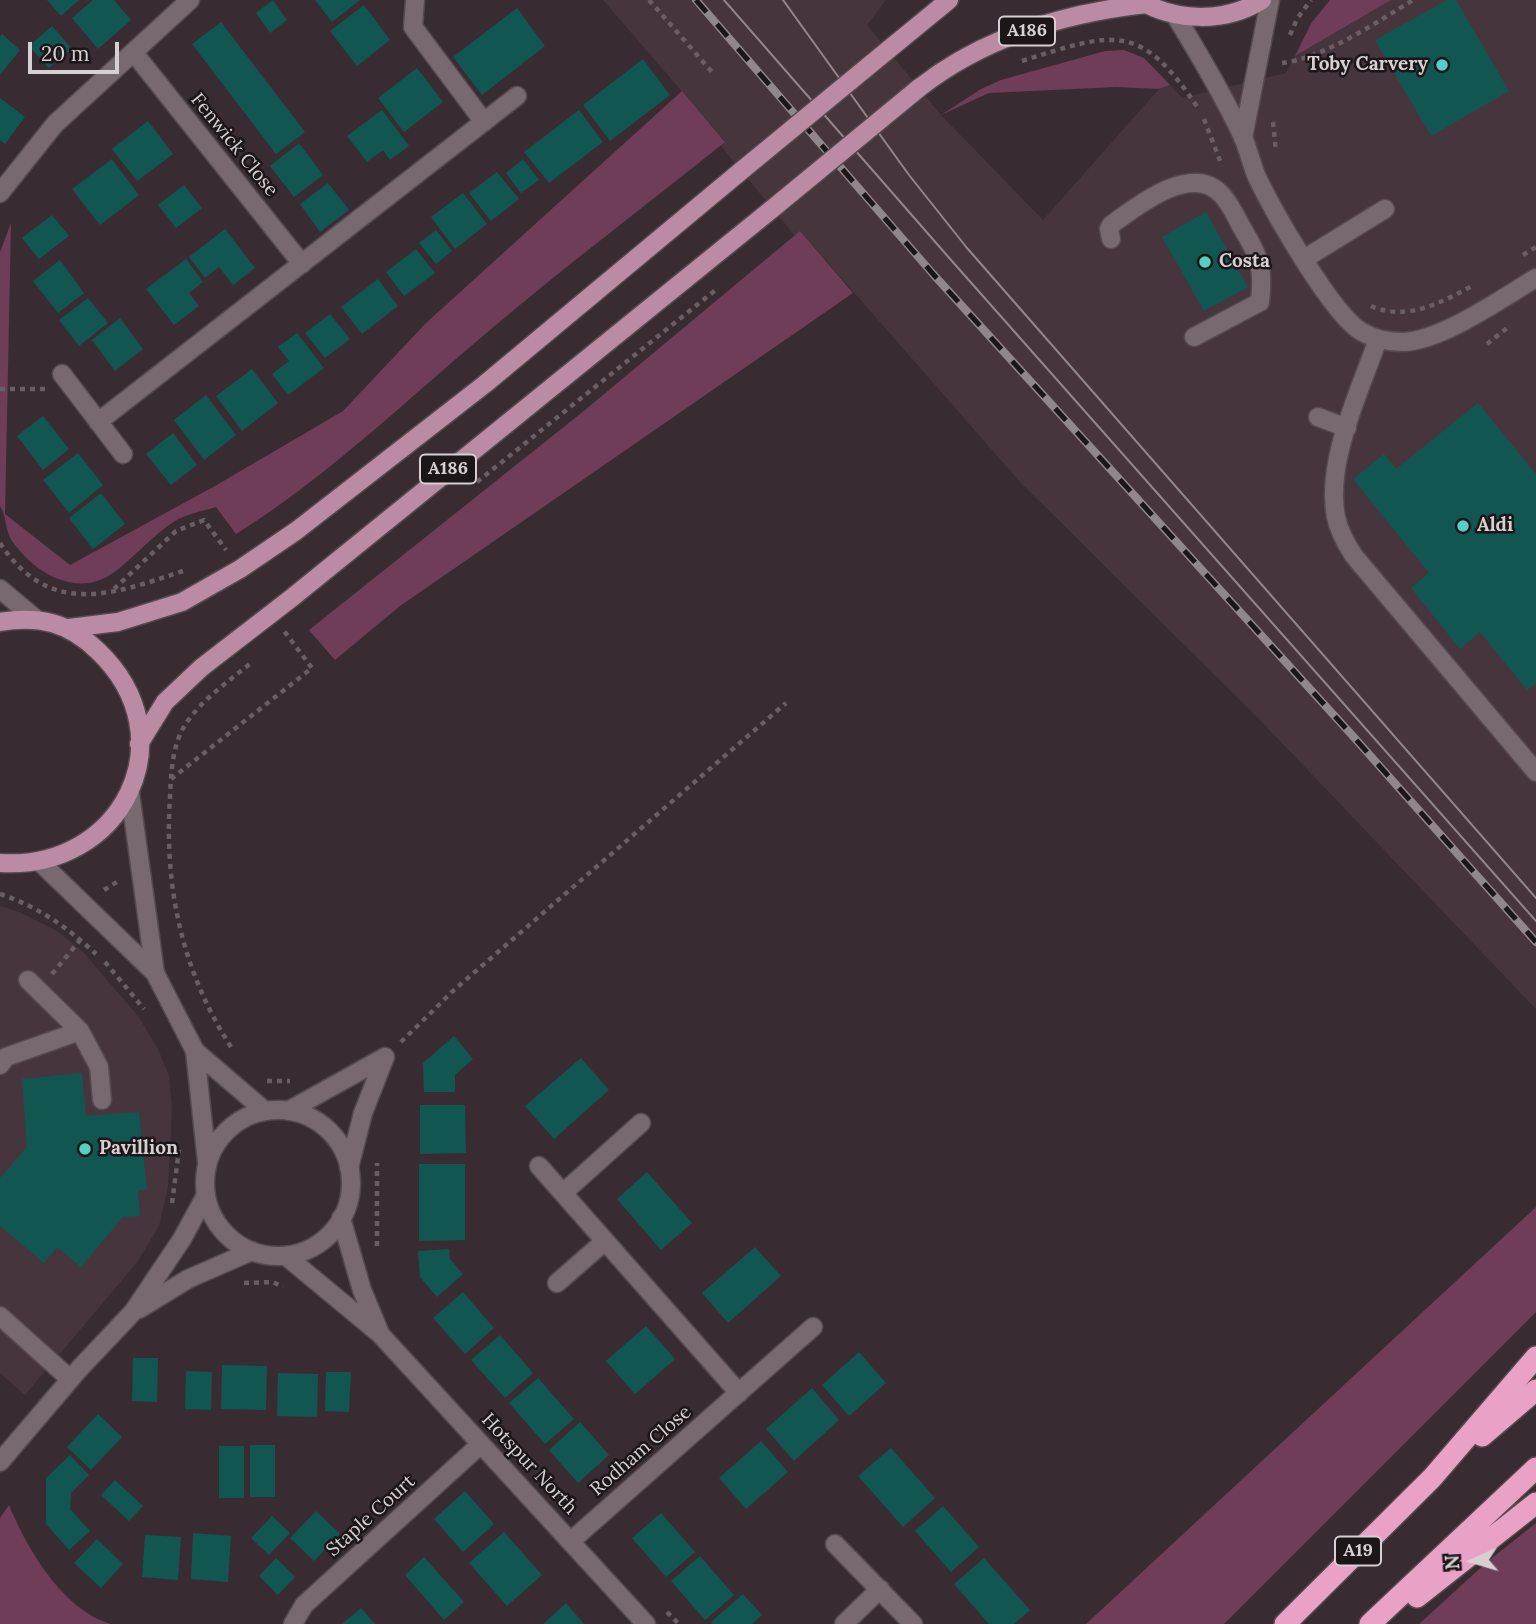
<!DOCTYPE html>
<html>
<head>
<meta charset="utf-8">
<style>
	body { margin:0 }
	#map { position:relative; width:1536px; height:1624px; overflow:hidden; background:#382c32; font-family:Lora,serif }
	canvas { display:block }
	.north { position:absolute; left:1438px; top:1526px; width:70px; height:70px; -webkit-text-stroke:5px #1c1619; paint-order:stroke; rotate:266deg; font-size:19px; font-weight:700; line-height:28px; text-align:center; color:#d7d0d3 }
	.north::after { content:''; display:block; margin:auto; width:24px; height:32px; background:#d7d0d3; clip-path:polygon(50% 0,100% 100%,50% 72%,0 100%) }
	.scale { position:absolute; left:28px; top:42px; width:91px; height:32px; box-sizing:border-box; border:4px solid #d7d0d3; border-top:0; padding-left:9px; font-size:21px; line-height:24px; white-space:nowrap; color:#d7d0d3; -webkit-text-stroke:5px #1c1619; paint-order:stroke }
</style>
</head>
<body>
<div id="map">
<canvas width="1536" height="1624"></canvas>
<div class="north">N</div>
<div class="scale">20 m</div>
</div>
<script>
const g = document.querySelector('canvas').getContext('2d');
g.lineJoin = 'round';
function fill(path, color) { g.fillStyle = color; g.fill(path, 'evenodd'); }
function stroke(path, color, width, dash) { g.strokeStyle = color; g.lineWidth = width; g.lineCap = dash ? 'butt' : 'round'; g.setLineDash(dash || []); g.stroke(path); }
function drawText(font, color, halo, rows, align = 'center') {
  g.font = font + ' Lora,serif'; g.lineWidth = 5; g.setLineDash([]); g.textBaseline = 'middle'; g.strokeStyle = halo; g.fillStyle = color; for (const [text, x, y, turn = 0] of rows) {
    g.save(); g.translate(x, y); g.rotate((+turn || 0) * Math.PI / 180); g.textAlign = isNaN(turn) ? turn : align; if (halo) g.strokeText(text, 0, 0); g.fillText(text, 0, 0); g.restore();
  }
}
const built = new Path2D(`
	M603,0h283l-19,25 74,90 102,105 116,-131 11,-4 12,13 104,-25 9,-17 96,-56h145v1009l-278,-291 -237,-235 -220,-251 -6,4 -75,-91 5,-4z
	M0,906l19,6 38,19 26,21 55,64 20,33 11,27 3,34 -4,77 -9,39 -21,35 -113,134 -25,-22z`);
const green = new Path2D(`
	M1330,0h61l-96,56 17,-34z
	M1124,50l20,8 26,27 -11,4 -43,-2 -127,6 -48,22 40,-26 20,-9 104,-29z
	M682,91l43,51c-80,64 -162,126 -241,193 -78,66 -161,145 -248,199l-20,-27c-13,4 -30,7 -41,14 -21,13 -38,34 -58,49 -37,30 -81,5 -105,-29 -7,-10 -5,-24 -12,-35v-254l11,-29 -6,291 65,51 145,-79 128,-75 83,-88z
	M800,231l53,62 -453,313 -65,54 -26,-30 276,-220z
	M1536,1207v105l-312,312h-138z
	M9,1505c18,44 54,105 102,119h-111v-106z
	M1536,1523v101h-117l68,-62z`);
const building = new Path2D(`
	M47,0h32l-18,16z
	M93,0h21l17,20 -33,29 -26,-31z
	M273,0l14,20 -17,13 -14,-20z
	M315,0h45l-28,22z
	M1447,0h9l53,91 -78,45 -56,-96z
	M364,5l26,35 -33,26 -27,-35z
	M517,8l28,38 -63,49 -29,-38z
	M221,22l84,110 -29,22 -84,-110z
	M52,26l20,23 -23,19 -20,-22z
	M2,34l18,16 -20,25v-39z
	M643,59l27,36 -60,46 -27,-36z
	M417,68l26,34 -39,30 -26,-34z
	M0,98l25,19 -20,27 -5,-4z
	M382,110l27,36 -19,14 -7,-10 -16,12 -20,-26z
	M579,110l24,32 -54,41 -25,-31z
	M148,121l25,33 -36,27 -25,-32z
	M299,143l24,32 -29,22 -24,-31z
	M112,159l27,36 -39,30 -28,-36z
	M523,159l16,21 -18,13 -15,-20z
	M497,172l22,27 -28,22 -22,-28z
	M328,183l21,27 -29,22 -20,-28z
	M184,185l18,23 -26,20 -18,-23z
	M463,193l24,31 -32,25 -24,-32z
	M1206,212l42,75 -44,24 -42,-74z
	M52,215l17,21 -30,23 -17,-21z
	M225,229l30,39 -22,17 -14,-18 -14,11 -16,-21z
	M436,230l16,21 -16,13 -17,-21z
	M416,249l19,24 -31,23 -18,-24z
	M186,259l17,23 -14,11 10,13 -25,19 -28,-36z
	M60,260l24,33 -26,20 -25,-32z
	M378,279l20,27 -36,28 -21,-27z
	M88,298l20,25 -29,23 -20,-26z
	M330,314l20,25 -25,19 -20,-25z
	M120,318l23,31 -28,22 -23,-31z
	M297,333l27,35 -36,27 -16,-21 17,-13 -11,-14z
	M252,369l26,34 -36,28 -26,-35z
	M206,395l30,40 -32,25 -30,-40z
	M1478,403l58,71v209l-9,7 -47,-58 -20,17 -49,-61 18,-15 -76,-94 31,-25 12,15z
	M43,416l26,33 -26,21 -26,-34z
	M173,433l24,32 -26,20 -25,-31z
	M78,453l25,32 -34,28 -26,-33z
	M101,493l24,31 -32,25 -24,-31z
	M454,1036l19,23 -18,16v17h-31l-1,-29z
	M581,1058l28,32 -55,49 -29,-33z
	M82,1073l4,43 53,-4 8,78h-9l2,26 -17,1 -42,50 -24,-20 -13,16 -44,-37v-48l27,-31 -5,-68z
	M420,1105h45l1,48 -46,1z
	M419,1164h46v76l-46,1z
	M647,1172l45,51 -31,27 -44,-51z
	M755,1247l26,29 -53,47 -26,-30z
	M449,1249l1,10 13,15 -26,23 -17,-20 -2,-26z
	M463,1292l31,36 -29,26 -32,-36z
	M646,1326l29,33 -40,35 -29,-33z
	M500,1335l33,38 -28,25 -34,-38z
	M859,1352l27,31 -37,33 -27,-31z
	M133,1358h25l-1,44 -25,-1z
	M222,1365l45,1 -1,44 -45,-1z
	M186,1371l26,1 -1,38 -26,-1z
	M326,1372h25l-2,40 -24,-1z
	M278,1373l40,1 -1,43 -40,-1z
	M538,1378l36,41 -29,25 -36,-41z
	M812,1388l27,32 -45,41 -28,-32z
	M98,1414l24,23 -31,33 -24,-23z
	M580,1422l29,33 -31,28 -29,-33z
	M761,1441l27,31 -42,37 -27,-31z
	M250,1445h25v52h-25z
	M219,1446h25v52h-25z
	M891,1448l44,50 -32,29 -45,-51z
	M70,1455l19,20 -18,18 -1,16 20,22 -21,19 -23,-26v-46z
	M115,1480l28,26 -14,15 -28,-26z
	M465,1491l29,33 -31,28 -29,-33z
	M943,1506l36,41 -28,25 -36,-41z
	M316,1511l24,23 -26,27 -24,-23z
	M661,1513l34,39 -29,25 -34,-39z
	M272,1516l18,17 -21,22 -18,-17z
	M504,1532l38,43 -35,31 -38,-43z
	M193,1533l38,3 -3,46 -37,-3z
	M145,1535l36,2 -3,43 -36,-3z
	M97,1539l26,25 -22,24 -27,-25z
	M700,1556l34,39 -29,25 -34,-39z
	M424,1557l40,45 -20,18 -39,-45z
	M276,1558l19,19 -17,18 -19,-19z
	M984,1558l46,52 -16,14h-25l-35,-40z
	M743,1594l19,21 -10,9h-40l-1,-2z
	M566,1603l18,21h-41z
	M361,1608l14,16h-33z`);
const path = new Path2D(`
	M649,0l64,73
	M1290,35l7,-16 14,-19
	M1022,61c92,-29 118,-40 176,47
	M1282,63c42,-5 95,-41 131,-63
	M1204,119l18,47
	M1273,122l3,30
	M1523,255l13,-8
	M1371,306c36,16 71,-4 103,-21
	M1487,344l20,-16 -2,-4
	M0,389h46
	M477,482l241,-194
	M0,543c49,75 112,52 183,28
	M114,589l62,-58 28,-11 22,30
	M171,779l141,-111 -28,-37
	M104,890l16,-10
	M0,894c37,12 67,33 96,60
	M105,962l39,47
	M52,974l29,-35
	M401,1042l53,-52 332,-287
	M231,1047c-49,-76 -67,-160 -61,-250 1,-24 2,-51 15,-72 16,-25 44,-44 66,-62
	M267,1081h23
	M172,1203l7,-53
	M377,1246v-83
	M244,1283l29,-1 10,5
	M667,1612l12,12`);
const minor = new Path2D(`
	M415,0l-2,27 71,95
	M1175,15c24,39 47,78 67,120 6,13 9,27 14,40 16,34 76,140 106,157 12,7 27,10 41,10 39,-1 99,-44 133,-64
	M134,53l168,211
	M1243,138l27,-138
	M0,193l55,-69 135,-124
	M1111,239l-2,-10 2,-4c25,-18 80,-63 110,-31 9,9 14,21 20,32 18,30 23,40 19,76l-66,35
	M1304,259l81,-50
	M1378,339c-18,52 -53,123 -42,178 3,14 10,27 18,39l182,216
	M62,374l61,80
	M1318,417l29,11
	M98,422l419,-326
	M0,589l37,31
	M130,793l25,180
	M40,862l115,111 40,78 70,60
	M28,980l52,51 19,36 3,33
	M195,1051l12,111
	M0,1065l6,-8 74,-26
	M205 1183a73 73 0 1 1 146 0a73 73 0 1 1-146 0Z
	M288,1111l97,-54
	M539,1166l200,227
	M349,1168l14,-55 22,-56
	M563,1193l78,-70
	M341,1218l21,72 17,41
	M286,1256l94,78 266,290
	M557,1283l48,-42
	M139,1309l49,-30 64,-28
	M0,1316l70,63
	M0,1462l80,-94 53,-56 49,-73 24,-44
	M571,1541l242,-214
	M835,1544l78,80
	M293,1624l11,-19 177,-161
	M844,1624l36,-35`);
const major = new Path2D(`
	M1139,0c37,22 86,23 123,0
	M888,50l61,-50
	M919,88c65,-51 146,-75 227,-84
	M0,622c40,-7 69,1 98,29 91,87 24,220 -98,212
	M69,628l49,-6 64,-20 58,-33 56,-38 189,-147 256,-213
	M139,744l26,-42 37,-35 92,-71 478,-387`);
const highway = new Path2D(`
	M1482,1436l54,-46
	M1417,1597l119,-94
	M1285,1624l147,-146 104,-121
	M1370,1624l166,-156`);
const tram = new Path2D(`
	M724,0l227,260 585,661
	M783,0l126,175 58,73 569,650`);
const rail = new Path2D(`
	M696,0l237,274 418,460 185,208`);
const majorBridge = new Path2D(`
	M741,171l147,-121
	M772,209l147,-121`);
const markers = [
	[1442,65,7,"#56cec3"],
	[1205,262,7,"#56cec3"],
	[1463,526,7,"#56cec3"],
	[85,1149,7,"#56cec3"]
];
const shields = [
	[1027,31,56],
	[448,469,56],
	[1358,1551,46]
];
const shieldNames = [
	["A186",1027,31],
	["A186",448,469],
	["A19",1358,1551]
];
const poiNames = [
	["Toby Carvery",1428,65,"right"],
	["Costa",1219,262],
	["Aldi",1477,526],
	["Pavillion",99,1149]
];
const streetNames = [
	["Fenwick Close",234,145,51],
	["Rodham Close",641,1451,-41],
	["Hotspur North",529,1464,47],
	["Staple Court",371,1516,-42]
];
fill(built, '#47353e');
fill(green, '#6f3d58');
fill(building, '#125651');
stroke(minor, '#53494e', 21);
stroke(major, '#53494e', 21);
stroke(highway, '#53494e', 24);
stroke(path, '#685e63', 4.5, [5, 5]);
stroke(minor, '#77696f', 18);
stroke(major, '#bb8ba3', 18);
stroke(highway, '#e9a2c6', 21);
stroke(tram, '#90868b', 2);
stroke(rail, '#90868b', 8);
stroke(rail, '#1c1619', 5, [16]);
stroke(majorBridge, '#53494e', 21, []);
stroke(majorBridge, '#bb8ba3', 18);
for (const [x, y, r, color] of markers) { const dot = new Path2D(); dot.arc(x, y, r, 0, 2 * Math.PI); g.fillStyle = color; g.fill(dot); stroke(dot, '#1c1619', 2.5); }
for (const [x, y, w] of shields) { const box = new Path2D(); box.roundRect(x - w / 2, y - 14.5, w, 29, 5); g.fillStyle = '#1c1619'; g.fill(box); stroke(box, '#d7d0d3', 2); }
drawText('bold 18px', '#d7d0d3', null, shieldNames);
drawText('bold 19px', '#d7d0d3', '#1c1619', poiNames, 'left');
drawText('19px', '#d7d0d3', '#1c1619', streetNames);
</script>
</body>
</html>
